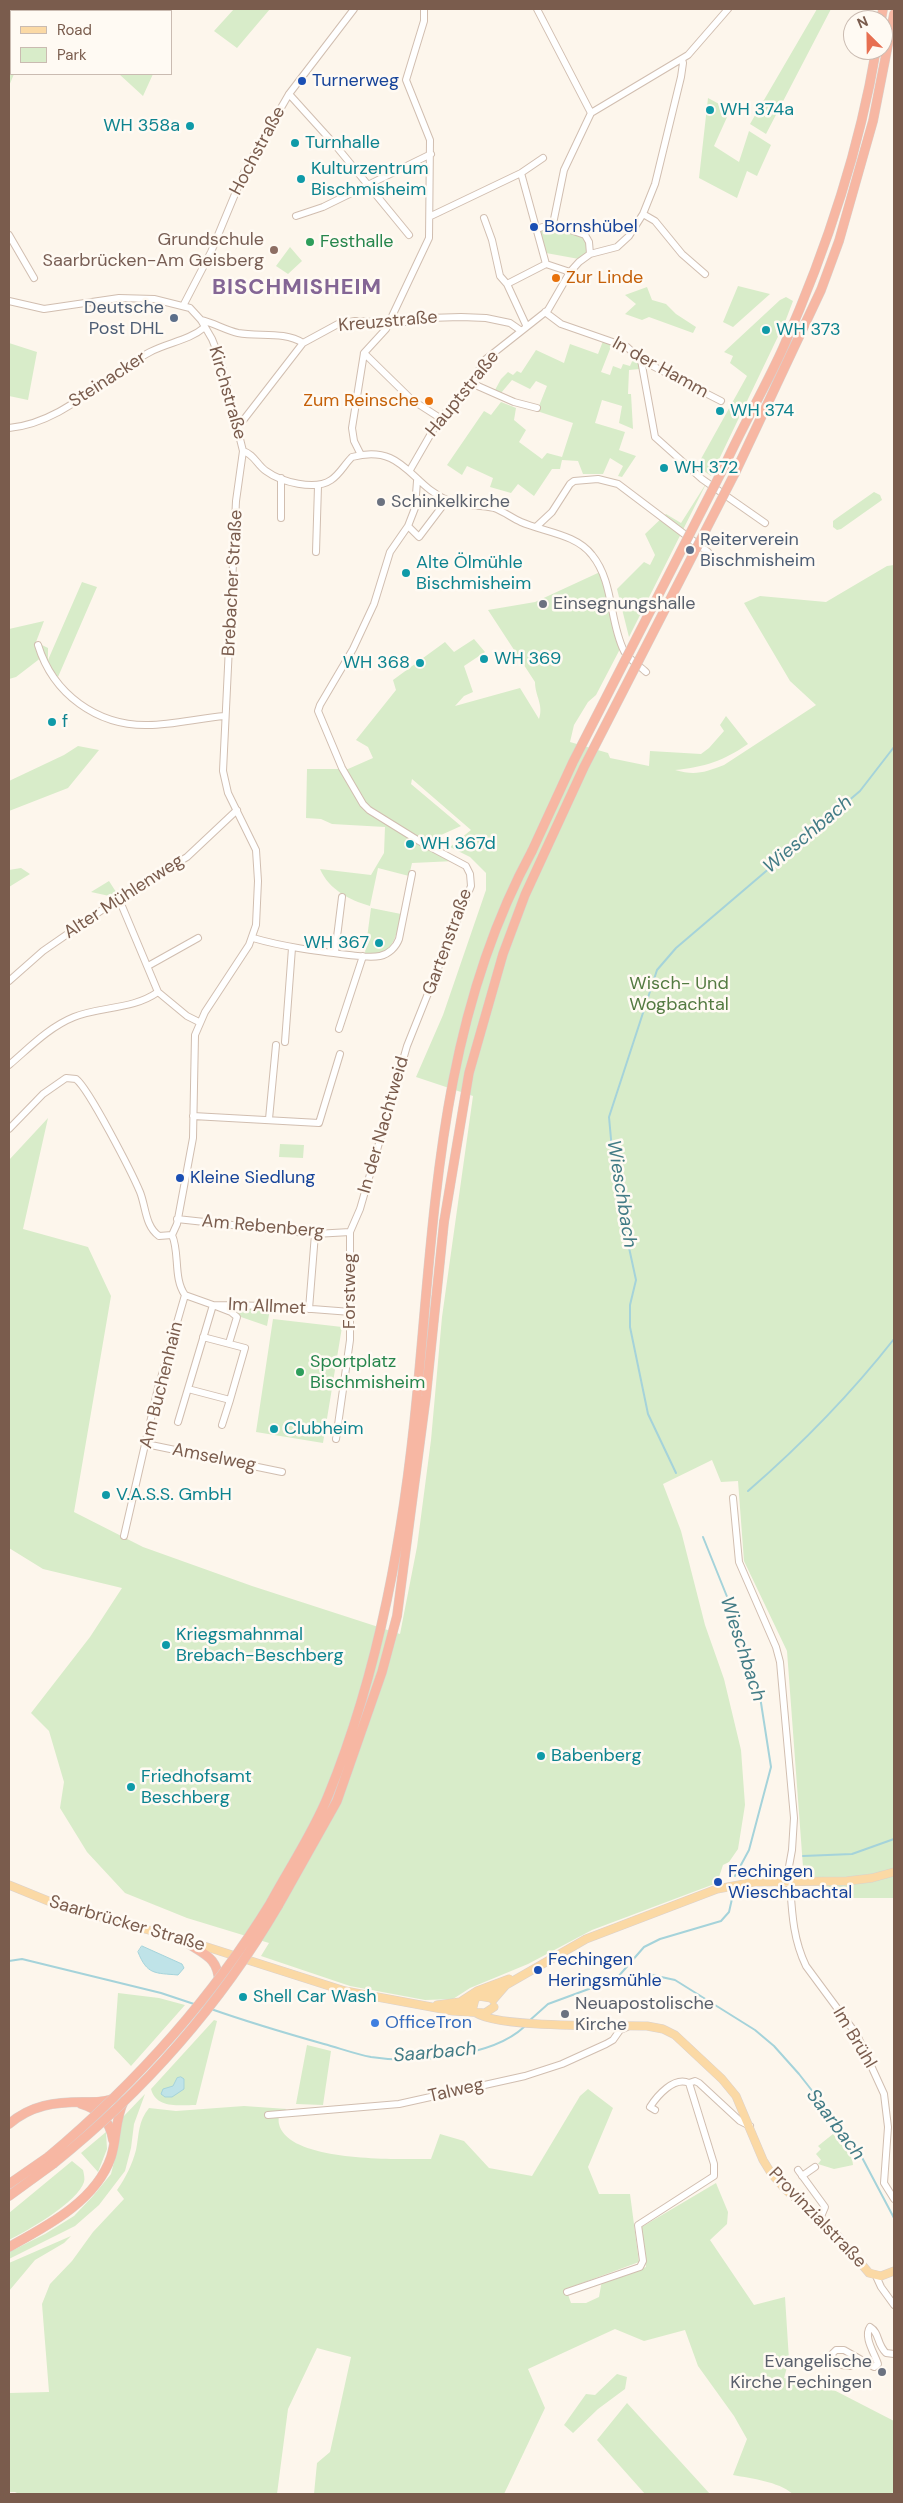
<!DOCTYPE html>
<html>
<head>
<meta charset="utf-8">
<style>
	body { margin:0 }
	#map { position:relative; width:903px; height:2503px; overflow:hidden; background:#fdf6ec; font-family:"DM Sans",sans-serif }
	canvas { display:block }
	.frame { position:absolute; inset:0; border:10px solid #7a5c4d; pointer-events:none }
	.legend { position:absolute; left:10px; top:10px; width:162px; height:65px; box-sizing:border-box; background:#fffaf3; border:1px solid #cabbb1; margin:0; padding:6px 9px; list-style:none; font-size:15px; color:#7a5c4d }
	.legend li { display:flex; align-items:center; gap:10px; height:25px }
	.legend b { width:25px; border:1px solid #cabbb1 }
	.north { position:absolute; left:843px; top:10px; width:50px; height:50px; box-sizing:border-box; background:#fffaf3; border:1px solid #cabbb1; border-radius:50%; rotate:337deg; font-size:14px; font-weight:700; line-height:20px; text-align:center; color:#7a5c4d }
	.north::after { content:''; display:block; margin:auto; width:18px; height:22px; background:#e76f51; clip-path:polygon(50% 0,100% 100%,50% 72%,0 100%) }
</style>
</head>
<body>
<div id="map">
<canvas width="903" height="2503"></canvas>
<div class="frame"></div>
<ul class="legend">
<li><b style="height:6px;background:#fbd9a5"></b>Road</li>
<li><b style="height:14px;background:#d8ecc9"></b>Park</li>
</ul>
<div class="north">N</div>
</div>
<script>
const g = document.querySelector('canvas').getContext('2d');
g.lineJoin = 'round';
function fill(path, color) { g.fillStyle = color; g.fill(path, 'evenodd'); }
function stroke(path, color, width, dash) { g.strokeStyle = color; g.lineWidth = width; g.lineCap = dash ? 'butt' : 'round'; g.setLineDash(dash || []); g.stroke(path); }
function drawText(font, color, halo, rows, align = 'center') {
  g.font = font + ' "DM Sans",sans-serif'; g.lineWidth = 5; g.setLineDash([]); g.textBaseline = 'middle'; g.strokeStyle = halo; g.fillStyle = color; for (const [text, x, y, turn = 0] of rows) {
    g.save(); g.translate(x, y); g.rotate((+turn || 0) * Math.PI / 180); g.textAlign = isNaN(turn) ? turn : align; if (halo) g.strokeText(text, 0, 0); g.fillText(text, 0, 0); g.restore();
  }
}
const green = new Path2D(`
	M9,9h32l-1,2h-29v63h3l-5,12z
	M234,9h36l-33,39 -23,-17z
	M817,9h14l-65,125 -16,-10z
	M119,74h34l-10,22z
	M708,98l13,7 7,10 -14,31 25,16 10,-31 22,14 -14,31 -10,-5 -10,27 -38,-20z
	M553,226l34,12 1,15 -9,6 -33,-6 -7,-23z
	M290,247l12,14 -14,13 -12,-8z
	M738,286l32,8 -37,33 -10,-5z
	M647,287l5,13 14,4 10,10 20,13 -3,6 -44,-16 -7,3 -17,-6 11,-10 -11,-9z
	M786,297l7,4 -8,21 -74,154 -14,-10 50,-90 -17,-13 3,-7 -9,-4 56,-52z
	M603,341l9,3 -11,28 9,3 3,-9 8,3 2,-5 7,2 4,-9 5,5 1,7 -11,1 -1,24h3l2,35 -14,-6 3,-17 -20,-6 -7,23 30,9 -6,18 17,6 -14,21 -4,-1 5,-10 -13,-8 -7,16h-20l-5,-13 -16,-1 -2,9h-8l-18,27 -16,-12 -7,9 -21,-6 3,-9 -26,-12 -5,9 -15,-10 37,-54 7,4 10,-13 15,6 -2,12 12,10 -7,12 23,17 5,-6 15,4 11,-34 -36,-12 10,-25 -11,-5 -6,8 -18,-9 -11,13 -6,-3 6,-11 7,-7 5,3 4,-4 4,2 15,-23 28,13 6,-19 28,10z
	M9,343l28,9 -9,48 -19,-4z
	M707,482l-78,155 -12,-48 27,-27 6,3 5,-10 -10,-21 21,-20 15,9z
	M874,492l6,3 2,5 -41,29 -4,1 -4,-3v-6l4,-3z
	M894,565v1333h-73l-1,-11 -17,-20 -16,-216 -43,-90 -6,-80 -17,1 -9,-22 -49,24 18,47 24,94 19,54 17,71 4,55 -7,44 -9,13 -6,3 -6,18 -125,47 -64,34 -58,24 -17,11 -28,1 -75,-14 -89,-30 8,-13 -82,-25 -62,-25 -38,-41 -27,-44 4,-26 -15,-51 -18,-18 59,-76 32,-49 -79,-19 -34,-21v-388l39,-42 -25,111 65,18 23,49 -37,216 69,35 109,39 148,48 17,-87 14,-107 11,-123 31,-221 -57,-19 27,-62 43,-125v-17l-16,-16 -20,-10 21,-17 -59,-51 -1,5 50,42 -20,9 -9,14 23,12 -43,2 -3,13 -31,-8 -8,38c-20,-6 -41,-16 -50,-37l51,6 13,-22 1,-26 -53,-3 -11,-5 -15,-1 1,-49h41l25,-11 -5,-11 -12,-7 40,-50 -3,-10 52,-38 9,10 20,-13 11,13 -21,14 9,26 -9,4 -9,10 65,-18 19,31c5,-14 -4,-23 -4,-37l-47,-72 47,-8 65,-30 20,77 -24,46 -8,7 -14,23 -4,17 38,11 2,5 39,8 1,-15 51,3 8,-6 15,-17 -4,-6 6,-9 22,28c-25,17 -43,23 -73,26 21,6 30,2 49,-5l92,-60 -26,-24 -46,-78 16,-7 66,6 61,-36z
	M82,582l15,5 -39,90 -16,-20 -26,20 -7,2v-50l35,-8 -8,21 12,6v12z
	M78,746l21,4 -31,38 -59,23v-30l55,-26z
	M21,868l9,6 -21,13v-17z
	M109,881l9,14 -4,2 -23,-5z
	M371,908l30,6c-5,23 -7,43 -36,39z
	M280,1144l24,1 -1,13 -24,-1z
	M229,1308l41,1 -3,17 -26,-9 -4,-5z
	M273,1319l69,8 -19,116 -67,-11z
	M118,1993l41,5 26,7 -54,61 -17,-18z
	M214,2020l3,1 -21,84c-16,0 -40,4 -45,-16z
	M307,2045l24,6 -8,54 -27,-1z
	M588,2089l25,19 -25,59 11,27h31l9,68 -73,27 5,14h15l13,-6 3,-17 44,-13 -6,-39 76,-45 12,29 -1,12 -17,16 44,65 31,-8 4,63 -5,18 44,9 66,34v73h-101c-16,-13 -40,-15 -60,-19l14,-36 -13,-23 -36,-50 -13,-36 -41,11 -29,-12 -87,40 17,39 -41,86h-190l3,-31 13,-11 21,-95 -34,-9 -29,61 -11,85h-258l-4,-2h-6v-99l40,-1 -7,-88 8,-20 22,-23 21,-29 31,-33 -7,-9c9,-13 15,-25 19,-40 3,-15 2,-29 13,-42l27,3 68,-5 43,3 -8,4c0,3 -1,8 0,11 9,39 121,35 152,35l9,-25 24,7 25,27 43,8 48,-80z
	M145,2094l-11,30 -3,24 -6,23 -26,34 -24,21 -66,33v-7l36,-18 29,-18 19,-20 18,-22 7,-28 4,-28z
	M106,2132l1,17 -9,23 -17,-19z
	M833,2134l19,24 1,7 -19,4 -16,-5 3,-4 -5,-6 5,-5 -3,-3z
	M72,2161l11,9c1,4 2,9 1,12 -6,20 -57,49 -75,58v-27z
	M71,2236l-7,7 -29,17 -26,31v-28z
	M617,2374l10,3 -2,12 -27,20 -25,24 -9,-8 22,-31 9,1z
	M627,2403l83,91h2h-67l-48,-54z`);
const water = new Path2D(`
	M142,1946l40,18 2,4 -6,7c-23,-2 -31,0 -40,-23z
	M181,2077l3,2v10l-12,8h-7l-4,-3 2,-5 10,-3 4,-8z`);
const stream = new Path2D(`
	M676,1473l-28,-59 -18,-87v-22l6,-25 -21,-97 -6,-66 48,-147 19,-22 184,-157 34,-44
	M748,1491c53,-46 102,-96 146,-152
	M703,1537l31,77 25,76 12,77 -22,83 -14,26
	M803,1856l49,-2 42,-15
	M9,1961l13,-2 139,34 33,11
	M617,1978l27,-31 16,-8 61,-18 8,-9 5,-22
	M211,2009c37,13 74,24 113,35 15,4 31,10 47,13 43,7 121,0 153,-30
	M529,2021l19,-17 68,-25 36,-4 23,5 80,50 19,16 25,28 58,74 37,70`);
const minor = new Path2D(`
	M537,9l54,104
	M289,94l47,52 73,89
	M591,113l97,-58 40,-46
	M521,173l25,91
	M643,214l12,7 27,33 23,20
	M296,216l27,-9 108,-53
	M431,216l90,-43 22,-15
	M484,218l8,22 8,36 7,8 19,41
	M553,224l11,-54 27,-57
	M536,229l17,-5 32,11 4,7 1,12
	M9,235l25,43
	M507,284l39,-20 24,8
	M9,301l35,8 75,-11 35,1 36,9 11,12 11,19 8,20 23,92 -7,50 -13,270 5,22 28,57 2,31 -2,44 -7,20 -44,67 -10,23 -2,103 -16,86 -5,11 -13,1c-14,-10 -13,-29 -19,-44 -8,-19 -51,-103 -64,-113l-10,-1 -23,16 -34,35
	M183,306l28,-54 34,-82 44,-76 65,-85
	M545,312l16,12 66,23 14,13 80,41
	M201,320c13,3 24,10 37,13 21,4 46,-2 65,10
	M364,353l48,47 28,18
	M641,360l14,77 47,42 63,44
	M471,383l43,19 23,6
	M238,427l65,-84 35,-19 17,-3 44,2 29,-5 33,-1 25,1 24,5 10,7
	M9,428c54,-5 94,-51 141,-76 19,-10 38,-11 55,-25
	M243,451c11,3 14,14 23,20 15,11 49,20 65,9 9,-6 13,-15 21,-23 52,-14 58,28 97,44 15,6 30,3 45,7 9,3 18,10 27,14 23,10 55,12 71,33 22,27 17,66 32,96 5,9 15,14 22,21
	M361,455l-7,-14 -2,-13 12,-75 22,-24 43,-91 1,-98 -24,-60 18,-59v-12
	M410,470l30,-52 22,-21 24,-38 62,-49 22,-38 9,-10 11,-8 27,-7 12,-11 14,-22 12,-30 26,-107 2,-14 -1,-4
	M281,518v-40
	M408,526l11,11 28,-37
	M536,527l16,-15 18,-28 4,-3 24,-2 20,5 90,68
	M316,552l2,-66
	M38,645c15,49 59,81 110,80 26,0 51,-7 77,-9
	M119,899l39,93 29,24 12,6
	M253,938c31,9 63,13 96,17 10,1 21,3 31,1 9,-2 16,-9 19,-17l13,-65
	M335,953l7,-56
	M148,966l50,-28
	M9,981l34,-30 72,-50 72,-44 50,-47
	M339,1029l24,-73
	M285,1042l7,-94
	M9,1065c20,-17 40,-38 65,-48 28,-11 58,-7 84,-25
	M193,1116l126,7 21,-69
	M269,1119l7,-74
	M177,1219l138,15 35,-2
	M185,1295l28,10 60,1 78,6
	M309,1309l6,-75
	M188,1389l42,11 15,-52 -42,-11
	M178,1422l35,-117 18,7 6,5 -8,26
	M222,1425l8,-25
	M336,1439l14,-99v-108l10,-23 47,-163 64,-160 -1,-12 -4,-8 -47,-25 -50,-31 -6,-6 -21,-36 -24,-57 2,-6 33,-56 21,-45 16,-52 18,-26 7,-18 2,-27
	M146,1444l136,28
	M733,1498l6,64 37,85 4,15 14,156 -2,32 -6,33
	M124,1536l34,-148 27,-93c-12,-17 -5,-42 -13,-60
	M790,1883c2,30 3,56 16,83l51,69 27,59 4,33 -4,56 10,16
	M655,2110l-5,-3c7,-11 24,-31 39,-24
	M268,2115l131,-11 126,-28 37,-12 44,-20 7,-4 7,-10 7,-3
	M798,2170l27,37 -5,12
	M802,2176l13,-9
	M876,2276l5,11 13,18
	M567,2292l73,-25 3,-6 -5,-36 76,-49v-12l-25,-81 6,-2 4,2 41,38 10,5
	M850,2366l-9,-1 -7,-4 -2,-7 4,-4h8l30,17 4,-3c-3,-10 -15,-27 -8,-37 10,6 6,16 16,26l8,1`);
const major = new Path2D(`
	M9,1885l54,22 119,32 163,52 108,20 32,2 9,-6
	M487,1995l11,-9
	M493,2000l13,-15 80,-46 131,-50 38,-7 92,-1 25,-3 22,-6
	M437,2005l23,-3 17,-11 32,-12
	M456,2006l17,-3
	M473,2007l2,-8 4,-3 12,2
	M474,2011c15,18 144,14 173,15l16,3 12,6 47,44 14,17 27,64 8,13 15,17 51,45 32,38 12,3 13,-5`);
const highway = new Path2D(`
	M881,20l2,-11
	M724,467c18,-40 41,-79 59,-119 42,-95 76,-196 93,-298
	M735,473l86,-183 18,-49 34,-120 21,-107
	M271,1902c19,-35 42,-69 57,-106 52,-127 76,-265 89,-401 18,-187 23,-375 115,-544
	M278,1906l59,-105 45,-129 15,-56 29,-220 18,-174
	M182,1939c19,15 36,16 37,43
	M81,2104c18,5 29,17 32,36
	M9,2124c22,-19 46,-22 74,-22 10,0 22,1 31,-4
	M9,2184l39,-27
	M9,2196l44,-32
	M9,2247c38,-21 87,-46 102,-90 6,-18 4,-39 13,-56`);
const highwayBridge = new Path2D(`
	M532,851l41,-89 151,-295
	M444,1222l25,-149 34,-119 22,-59 59,-128 151,-294
	M48,2157c88,-74 163,-157 223,-255
	M53,2164c90,-72 167,-159 225,-258`);
const markers = [
	[302,81,5,"#1a4fb4"],
	[710,110,5,"#0f9aa8"],
	[190,126,5,"#0f9aa8"],
	[295,143,5,"#0f9aa8"],
	[301,179,5,"#0f9aa8"],
	[534,227,5,"#1a4fb4"],
	[310,242,5,"#2e9e5b"],
	[274,250,5,"#8d6e63"],
	[556,278,5,"#e8710a"],
	[174,318,5,"#5c6f8a"],
	[766,330,5,"#0f9aa8"],
	[429,401,5,"#e8710a"],
	[720,411,5,"#0f9aa8"],
	[664,468,5,"#0f9aa8"],
	[381,502,5,"#6b7280"],
	[690,550,5,"#5c6f8a"],
	[406,573,5,"#0f9aa8"],
	[543,604,5,"#6b7280"],
	[484,659,5,"#0f9aa8"],
	[420,663,5,"#0f9aa8"],
	[52,722,5,"#0f9aa8"],
	[410,844,5,"#0f9aa8"],
	[379,943,5,"#0f9aa8"],
	[180,1178,5,"#1a4fb4"],
	[300,1372,5,"#2e9e5b"],
	[274,1429,5,"#0f9aa8"],
	[106,1495,5,"#0f9aa8"],
	[166,1645,5,"#0f9aa8"],
	[541,1756,5,"#0f9aa8"],
	[131,1787,5,"#0f9aa8"],
	[718,1882,5,"#1a4fb4"],
	[538,1970,5,"#1a4fb4"],
	[243,1997,5,"#0f9aa8"],
	[565,2014,5,"#6b7280"],
	[375,2023,5,"#3f7fe0"],
	[882,2372,5,"#6b7280"]
];
const transitNames = [
	["Turnerweg",312,81],
	["Bornshübel",544,227],
	["Kleine Siedlung",190,1178],
	["Fechingen",728,1872],
	["Wieschbachtal",728,1893],
	["Fechingen",548,1960],
	["Heringsmühle",548,1981]
];
const cultureNames = [
	["WH 374a",720,110],
	["WH 358a",180,126,"right"],
	["Turnhalle",305,143],
	["Kulturzentrum",311,169],
	["Bischmisheim",311,190],
	["WH 373",776,330],
	["WH 374",730,411],
	["WH 372",674,468],
	["Alte Ölmühle",416,563],
	["Bischmisheim",416,584],
	["WH 369",494,659],
	["WH 368",410,663,"right"],
	["f",62,722],
	["WH 367d",420,844],
	["WH 367",369,943,"right"],
	["Clubheim",284,1429],
	["V.A.S.S. GmbH",116,1495],
	["Kriegsmahnmal",176,1635],
	["Brebach-Beschberg",176,1656],
	["Babenberg",551,1756],
	["Friedhofsamt",141,1777],
	["Beschberg",141,1798],
	["Shell Car Wash",253,1997]
];
const streetNames = [
	["Hochstraße",258,151,-62],
	["Kreuzstraße",388,322,-5],
	["In der Hamm",660,368,29],
	["Steinacker",108,380,-33],
	["Kirchstraße",227,393,74],
	["Hauptstraße",463,394,-51],
	["Brebacher Straße",233,583,-87],
	["Alter Mühlenweg",124,897,-33],
	["Gartenstraße",448,942,-70],
	["In der Nachtweid",384,1125,-74],
	["Am Rebenberg",263,1227,5],
	["Forstweg",350,1291,-90],
	["Im Allmet",267,1307,3],
	["Am Buchenhain",162,1385,-76],
	["Amselweg",214,1458,11],
	["Saarbrücker Straße",127,1924,16],
	["Im Brühl",854,2038,59],
	["Talweg",456,2091,-13],
	["Provinzialstraße",817,2218,46]
];
const educationNames = [
	["Grundschule",264,240],
	["Saarbrücken-Am Geisberg",264,261]
];
const leisureNames = [
	["Festhalle",320,242],
	["Sportplatz",310,1362],
	["Bischmisheim",310,1383]
];
const foodNames = [
	["Zur Linde",566,278],
	["Zum Reinsche",419,401,"right"]
];
const serviceNames = [
	["Deutsche",164,308],
	["Post DHL",164,329],
	["Reiterverein",700,540,"left"],
	["Bischmisheim",700,561,"left"]
];
const worshipNames = [
	["Schinkelkirche",391,502],
	["Einsegnungshalle",553,604],
	["Neuapostolische",575,2004],
	["Kirche",575,2025],
	["Evangelische",872,2362,"right"],
	["Kirche Fechingen",872,2383,"right"]
];
const parkNames = [
	["Wisch- Und",679,984],
	["Wogbachtal",679,1005]
];
const shopNames = [
	["OfficeTron",385,2023]
];
const waterNames = [
	["Wieschbach",808,835,-40],
	["Wieschbach",621,1194,81],
	["Wieschbach",742,1649,72],
	["Saarbach",435,2053,-5],
	["Saarbach",835,2125,53]
];
const districtNames = [
	["BISCHMISHEIM",297,288]
];
fill(green, '#d8ecc9');
fill(water, '#bfe3e8');
stroke(water, '#a5d3da', 1);
stroke(stream, '#a5d3da', 2);
stroke(minor, '#d1beb0', 8);
stroke(major, '#dad1cd', 9);
stroke(highway, '#dad1cd', 10);
stroke(minor, '#fff', 6);
stroke(major, '#fbd9a5', 8);
stroke(highway, '#f7b7a3', 9);
stroke(highwayBridge, '#dad1cd', 10, []);
stroke(highwayBridge, '#f7b7a3', 9);
for (const [x, y, r, color] of markers) { const dot = new Path2D(); dot.arc(x, y, r, 0, 2 * Math.PI); g.fillStyle = color; g.fill(dot); stroke(dot, '#fffaf3', 2); }
drawText('18px', '#164399', '#fffaf3', transitNames, 'left');
drawText('18px', '#0d838f', '#fffaf3', cultureNames, 'left');
drawText('18px', '#7a5c4d', '#fffaf3', streetNames);
drawText('18px', '#785e54', '#fffaf3', educationNames, 'right');
drawText('18px', '#27864d', '#fffaf3', leisureNames, 'left');
drawText('18px', '#c56008', '#fffaf3', foodNames, 'left');
drawText('18px', '#4e5e75', '#fffaf3', serviceNames, 'right');
drawText('18px', '#5b616d', '#fffaf3', worshipNames, 'left');
drawText('18px', '#537a41', '#fffaf3', parkNames);
drawText('18px', '#366cbe', '#fffaf3', shopNames, 'left');
drawText('italic 19px', '#437c86', '#fffaf3', waterNames);
g.letterSpacing = '1px';
drawText('bold 22px', '#846695', '#fffaf3', districtNames);
g.letterSpacing = '0px';
</script>
</body>
</html>
